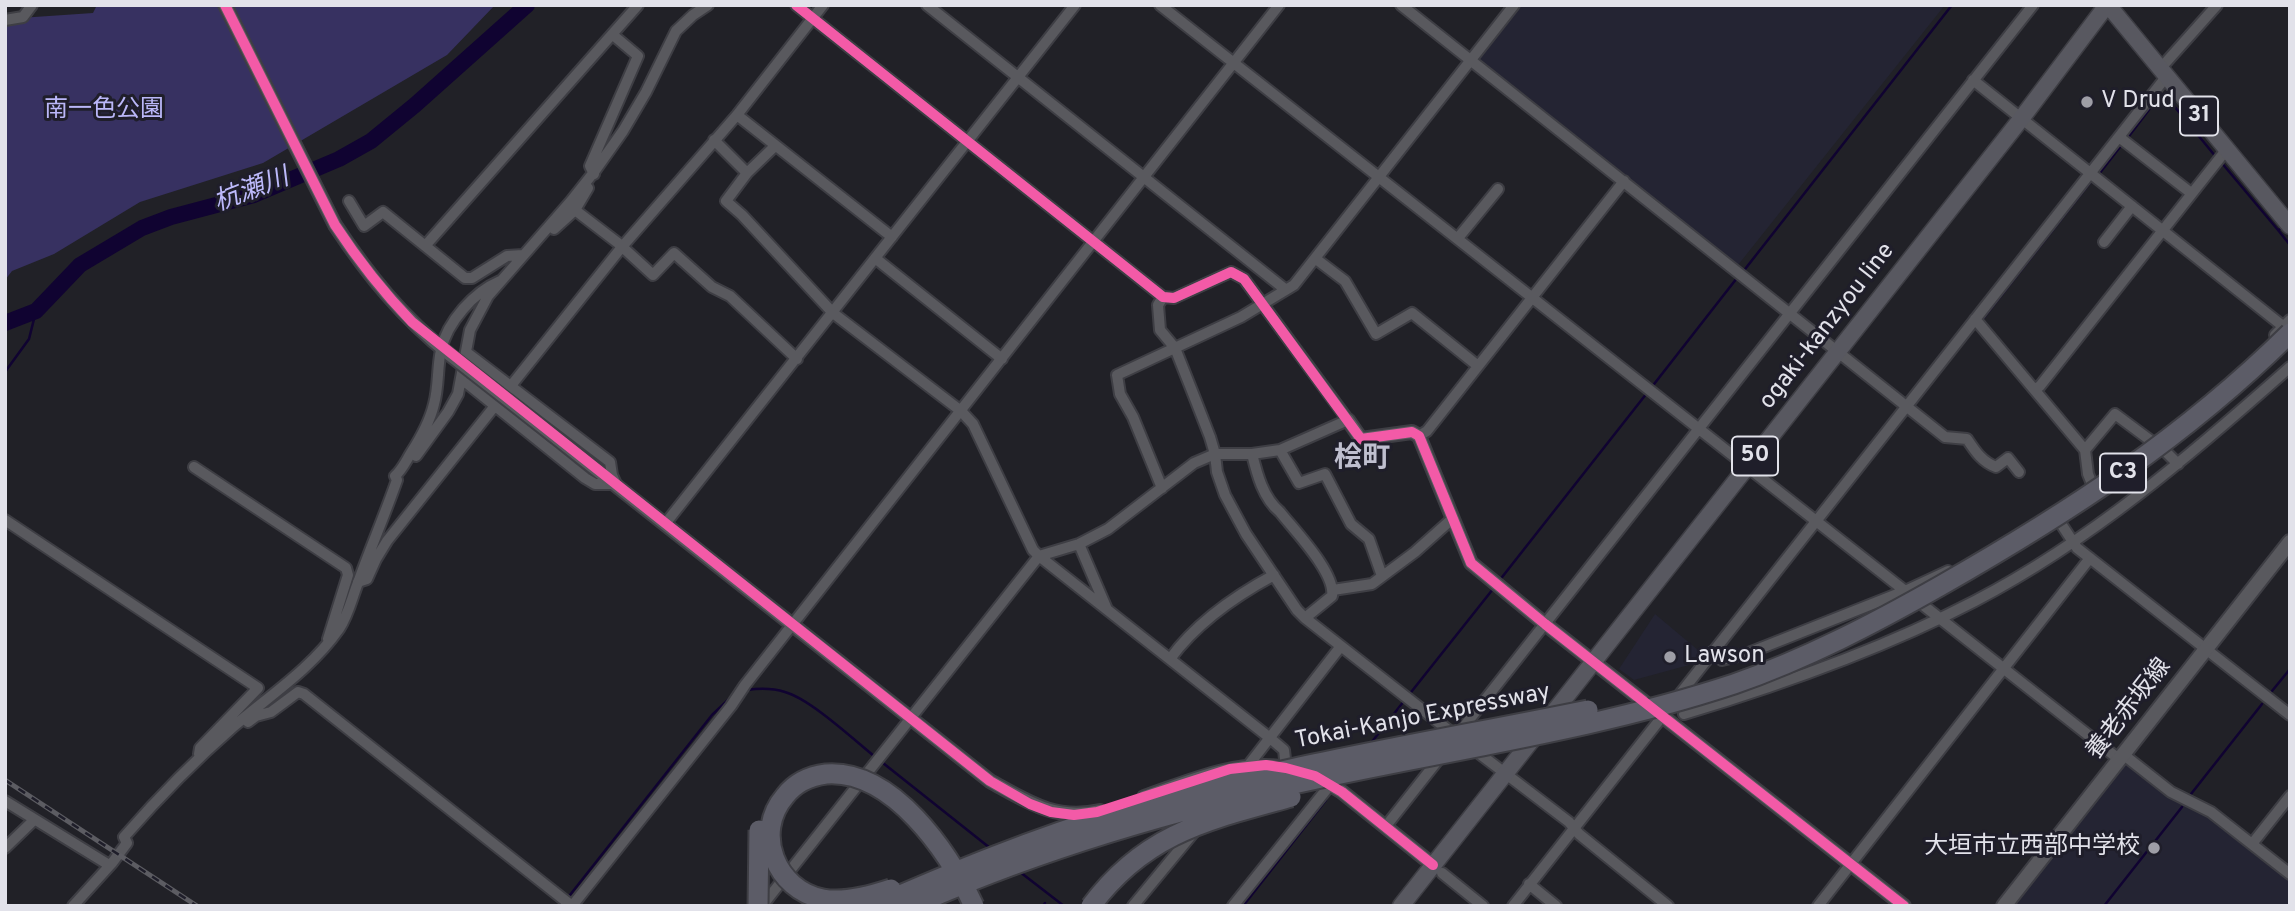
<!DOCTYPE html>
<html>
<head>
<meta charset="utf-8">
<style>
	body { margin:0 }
	#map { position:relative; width:2295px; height:911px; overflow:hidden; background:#212127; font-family:Overpass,sans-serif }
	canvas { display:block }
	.frame { position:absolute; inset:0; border:7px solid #e2e2ea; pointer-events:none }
</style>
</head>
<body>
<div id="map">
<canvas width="2295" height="911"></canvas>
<div class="frame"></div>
</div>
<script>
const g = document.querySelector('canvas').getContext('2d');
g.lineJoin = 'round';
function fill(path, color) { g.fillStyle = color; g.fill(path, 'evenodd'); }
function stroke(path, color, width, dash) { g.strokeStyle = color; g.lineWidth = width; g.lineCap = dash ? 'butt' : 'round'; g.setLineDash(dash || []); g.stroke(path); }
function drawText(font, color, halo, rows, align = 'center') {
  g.font = font + ' Overpass,"Noto Sans JP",sans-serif'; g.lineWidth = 6; g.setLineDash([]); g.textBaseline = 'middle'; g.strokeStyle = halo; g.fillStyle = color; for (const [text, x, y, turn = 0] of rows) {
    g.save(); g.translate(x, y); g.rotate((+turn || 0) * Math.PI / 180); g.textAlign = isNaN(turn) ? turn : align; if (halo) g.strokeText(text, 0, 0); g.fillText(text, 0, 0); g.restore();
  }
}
const built = new Path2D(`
	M1520,5h425l-207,260 -258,-203 -1,-5z
	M1655,614l50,42 -5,6 -66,18 -15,-11z
	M2127,761l82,54 81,65v26h-277z`);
const green = new Path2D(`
	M97,5h398l-48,50 -184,108 -123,39 -86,52 -42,17 -7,9v-261l88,-6z`);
const stream = new Path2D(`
	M2129,136l32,-42 4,1 51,62
	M2221,162l57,68
	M2099,174l21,-27
	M2280,229l-2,1 12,15
	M1742,273l210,-268
	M1982,320l111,-141
	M5,372l24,-33 7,-28
	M1651,388l86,-110
	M1499,581l148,-188
	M747,690c14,-2 25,-2 38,2 25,7 67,46 89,64
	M2272,691l18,-22
	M1408,696l85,-107
	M1371,743l33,-42
	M883,763l107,85
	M2191,794l71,-90
	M1020,872l44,34
	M570,895l142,-180 17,-16
	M1043,906l2,-3
	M1243,906l83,-106
	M2104,906l78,-99`);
const river = new Path2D(`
	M5,323l31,-12 44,-46 62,-37 29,-11 83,-22 85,-36 32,-18 44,-36 112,-100`);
const minor = new Path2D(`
	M927,5l359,285
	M1160,5l960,755
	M1401,5l544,432 22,2c8,12 15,23 29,28l12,-9 11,14
	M5,20l18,-3 9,-12
	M2160,69l57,-64
	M1973,80l311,247
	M737,115l155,122
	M2119,137l72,56
	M714,140l33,33 28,-27
	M747,173l-21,28 16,14 91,98 128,98 12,13 60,126 6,6 231,182 14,12 2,18
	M594,174l-4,-8 48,-110 -25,-21
	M349,201l15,25 19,-14 82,66h7l35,-22 16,-1
	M575,210l43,33 35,32 21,-22 38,34 18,9 67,63
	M554,229l21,-19 13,-22
	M1458,238l40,-49
	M2104,242l28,-36
	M425,246l213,-241
	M875,258l127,101
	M1316,259l29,22 31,53 36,-21 66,53
	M1163,297l-5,8 2,25 15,18 19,48 16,41 5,17 2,18 8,23 21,39 51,76 8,8 151,118
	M1975,319l110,131 3,24 4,10
	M2275,335l15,-15
	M466,352l144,110 2,13 4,9
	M461,381l7,3 117,94 10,6h21
	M2035,389l5,-3 187,-237
	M1419,436l8,-5 197,-250
	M1280,450l19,33 26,-9 26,50 18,15 13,37
	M2085,450l30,-36 51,38 12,12
	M1252,454c5,20 11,44 28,58 14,18 56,61 52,84l-27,22
	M416,456l32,-44 10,-18 12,-64 18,-34 83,-95 23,-29 29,-41 23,-39 30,-61 17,-16 15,-10
	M194,467l152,101 2,7 -20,64
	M1162,488l-29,-71 -13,-23 -3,-19 124,-58 53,-32 220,-280
	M2054,513l23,35 213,167
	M5,520l253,168 -58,60 -1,6
	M665,524l410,-519
	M1079,544l27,63
	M358,582l9,-3 9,-20 11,-18 234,-293 116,-133 86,-110
	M1333,590l39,-6 43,-32 37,-33
	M1712,652l10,8 24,-6 159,-63 43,-20
	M1170,659c26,-36 65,-63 104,-84
	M1684,714c100,-30 199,-65 291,-113 117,-61 217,-147 315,-234
	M248,722l8,-6 15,-4 27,-20 6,2 268,212
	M1458,734l575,-729
	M1472,748l97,74 10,12 89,72
	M2124,755l47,37 40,20 79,62
	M1244,771l97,-125
	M5,801l104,64
	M1386,826l56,-71
	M2252,844l38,-48
	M5,848l29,-28
	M1442,873l41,33
	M1529,884l27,22
	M73,906l39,-43 15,-20 -3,-6c34,-39 70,-76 109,-110 36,-31 78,-58 106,-98 10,-15 13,-32 20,-49 12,-33 26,-66 38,-100l-2,-4c7,-6 11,-15 16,-23 9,-14 19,-32 23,-49 5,-18 3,-36 7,-54 6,-28 33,-58 59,-69
	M572,906l159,-200 14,-21 534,-680
	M762,906l277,-350 40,-12 29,-15 86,-66 21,-9h37l28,-4 68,-30 -104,-141 -13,-7 -57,26 -11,-1 -367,-292
	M1133,906l61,-74
	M1233,906l97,-121
	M1513,906l653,-829
	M1818,906l272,-348`);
const tertiary = new Path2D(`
	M225,5l110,220c33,50 68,93 115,130
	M1348,420l13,19 51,-7 7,4 52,127 74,61 359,282
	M556,438l434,343c38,21 65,40 110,30
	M1319,778l23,14 91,73
	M1144,797c44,-15 89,-36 137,-30`);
const secondary = new Path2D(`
	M2004,906l286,-364`);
const primary = new Path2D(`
	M2108,5l182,221
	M1401,906l620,-787 86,-114`);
const rail = new Path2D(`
	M5,780l192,126`);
const tertiaryBridge = new Path2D(`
	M450,355l106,83`);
const motorwayBridge = new Path2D(`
	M891,889c-21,7 -46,14 -68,10 -47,-9 -70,-66 -38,-103 10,-13 25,-20 41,-22 67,-5 123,79 148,132
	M758,906l1,-76
	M875,906c80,-35 160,-68 243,-93 153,-46 313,-71 470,-103
	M912,906c132,-59 272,-99 414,-129 136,-29 275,-49 408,-93 72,-25 139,-60 206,-98 128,-73 244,-148 350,-253
	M1091,906c54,-73 117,-86 200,-109`);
const cycleway = new Path2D(`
	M225,5l110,220c23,35 48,67 77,97l578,459 40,23 21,8 23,3 23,-3 133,-43 36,-4 20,3 29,8 27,16 91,73
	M796,5l367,292 11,1 57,-26 13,7 117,160 51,-7 7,4 52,127 74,61 359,282`);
const markers = [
	[2087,102,7,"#9e9ea6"],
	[1670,657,7,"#9e9ea6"],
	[2154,848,7,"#9e9ea6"]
];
const shields = [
	[2199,116,38],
	[1755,456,46],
	[2123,473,46]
];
const shieldNames = [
	["31",2199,116],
	["50",1755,456],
	["C3",2123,473]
];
const poiNames = [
	["V Drud",2101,102],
	["Lawson",1684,657],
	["大垣市立西部中学校",2140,848,"right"]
];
const parkNames = [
	["南一色公園",104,111]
];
const streetNames = [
	["ogaki-kanzyou line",1828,327,-52],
	["養老赤坂線",2130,710,-52],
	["Tokai-Kanjo Expressway",1423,718,-11]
];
const waterNames = [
	["杭瀬川",252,192,-21]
];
const quarterNames = [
	["桧町",1362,460]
];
fill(built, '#242433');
fill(green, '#373161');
stroke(stream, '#100331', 2.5);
stroke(river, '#100331', 16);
stroke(minor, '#3e3e44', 14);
stroke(tertiary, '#3e3e44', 16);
stroke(secondary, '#3e3e44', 18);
stroke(primary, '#3e3e44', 19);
stroke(minor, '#59595e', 10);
stroke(tertiary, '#59595e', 12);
stroke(secondary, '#59595e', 14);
stroke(primary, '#585860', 16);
stroke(rail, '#5c5c62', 5);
stroke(rail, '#1f1e2a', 2.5, [8]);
stroke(tertiaryBridge, '#3e3e44', 16, []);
stroke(motorwayBridge, '#3e3e44', 23, []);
stroke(tertiaryBridge, '#59595e', 12);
stroke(motorwayBridge, '#5c5c67', 19);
stroke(cycleway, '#f35aa7', 10);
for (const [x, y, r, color] of markers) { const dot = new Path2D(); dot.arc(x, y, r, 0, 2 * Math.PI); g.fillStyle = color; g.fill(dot); stroke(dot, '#1f1e2a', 2.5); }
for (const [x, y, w] of shields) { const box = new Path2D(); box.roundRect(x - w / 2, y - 19.5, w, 39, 5); g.fillStyle = '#1f1e2a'; g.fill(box); stroke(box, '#e2e2ea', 2); }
drawText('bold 23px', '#e2e2ea', null, shieldNames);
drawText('24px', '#e2e2ea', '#1f1e2a', poiNames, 'left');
drawText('24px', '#bab7f8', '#1f1e2a', parkNames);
drawText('24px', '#e2e2ea', '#1f1e2a', streetNames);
drawText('italic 26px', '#bdbafb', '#1f1e2a', waterNames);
drawText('bold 28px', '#bfbfcf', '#1f1e2a', quarterNames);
</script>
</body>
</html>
